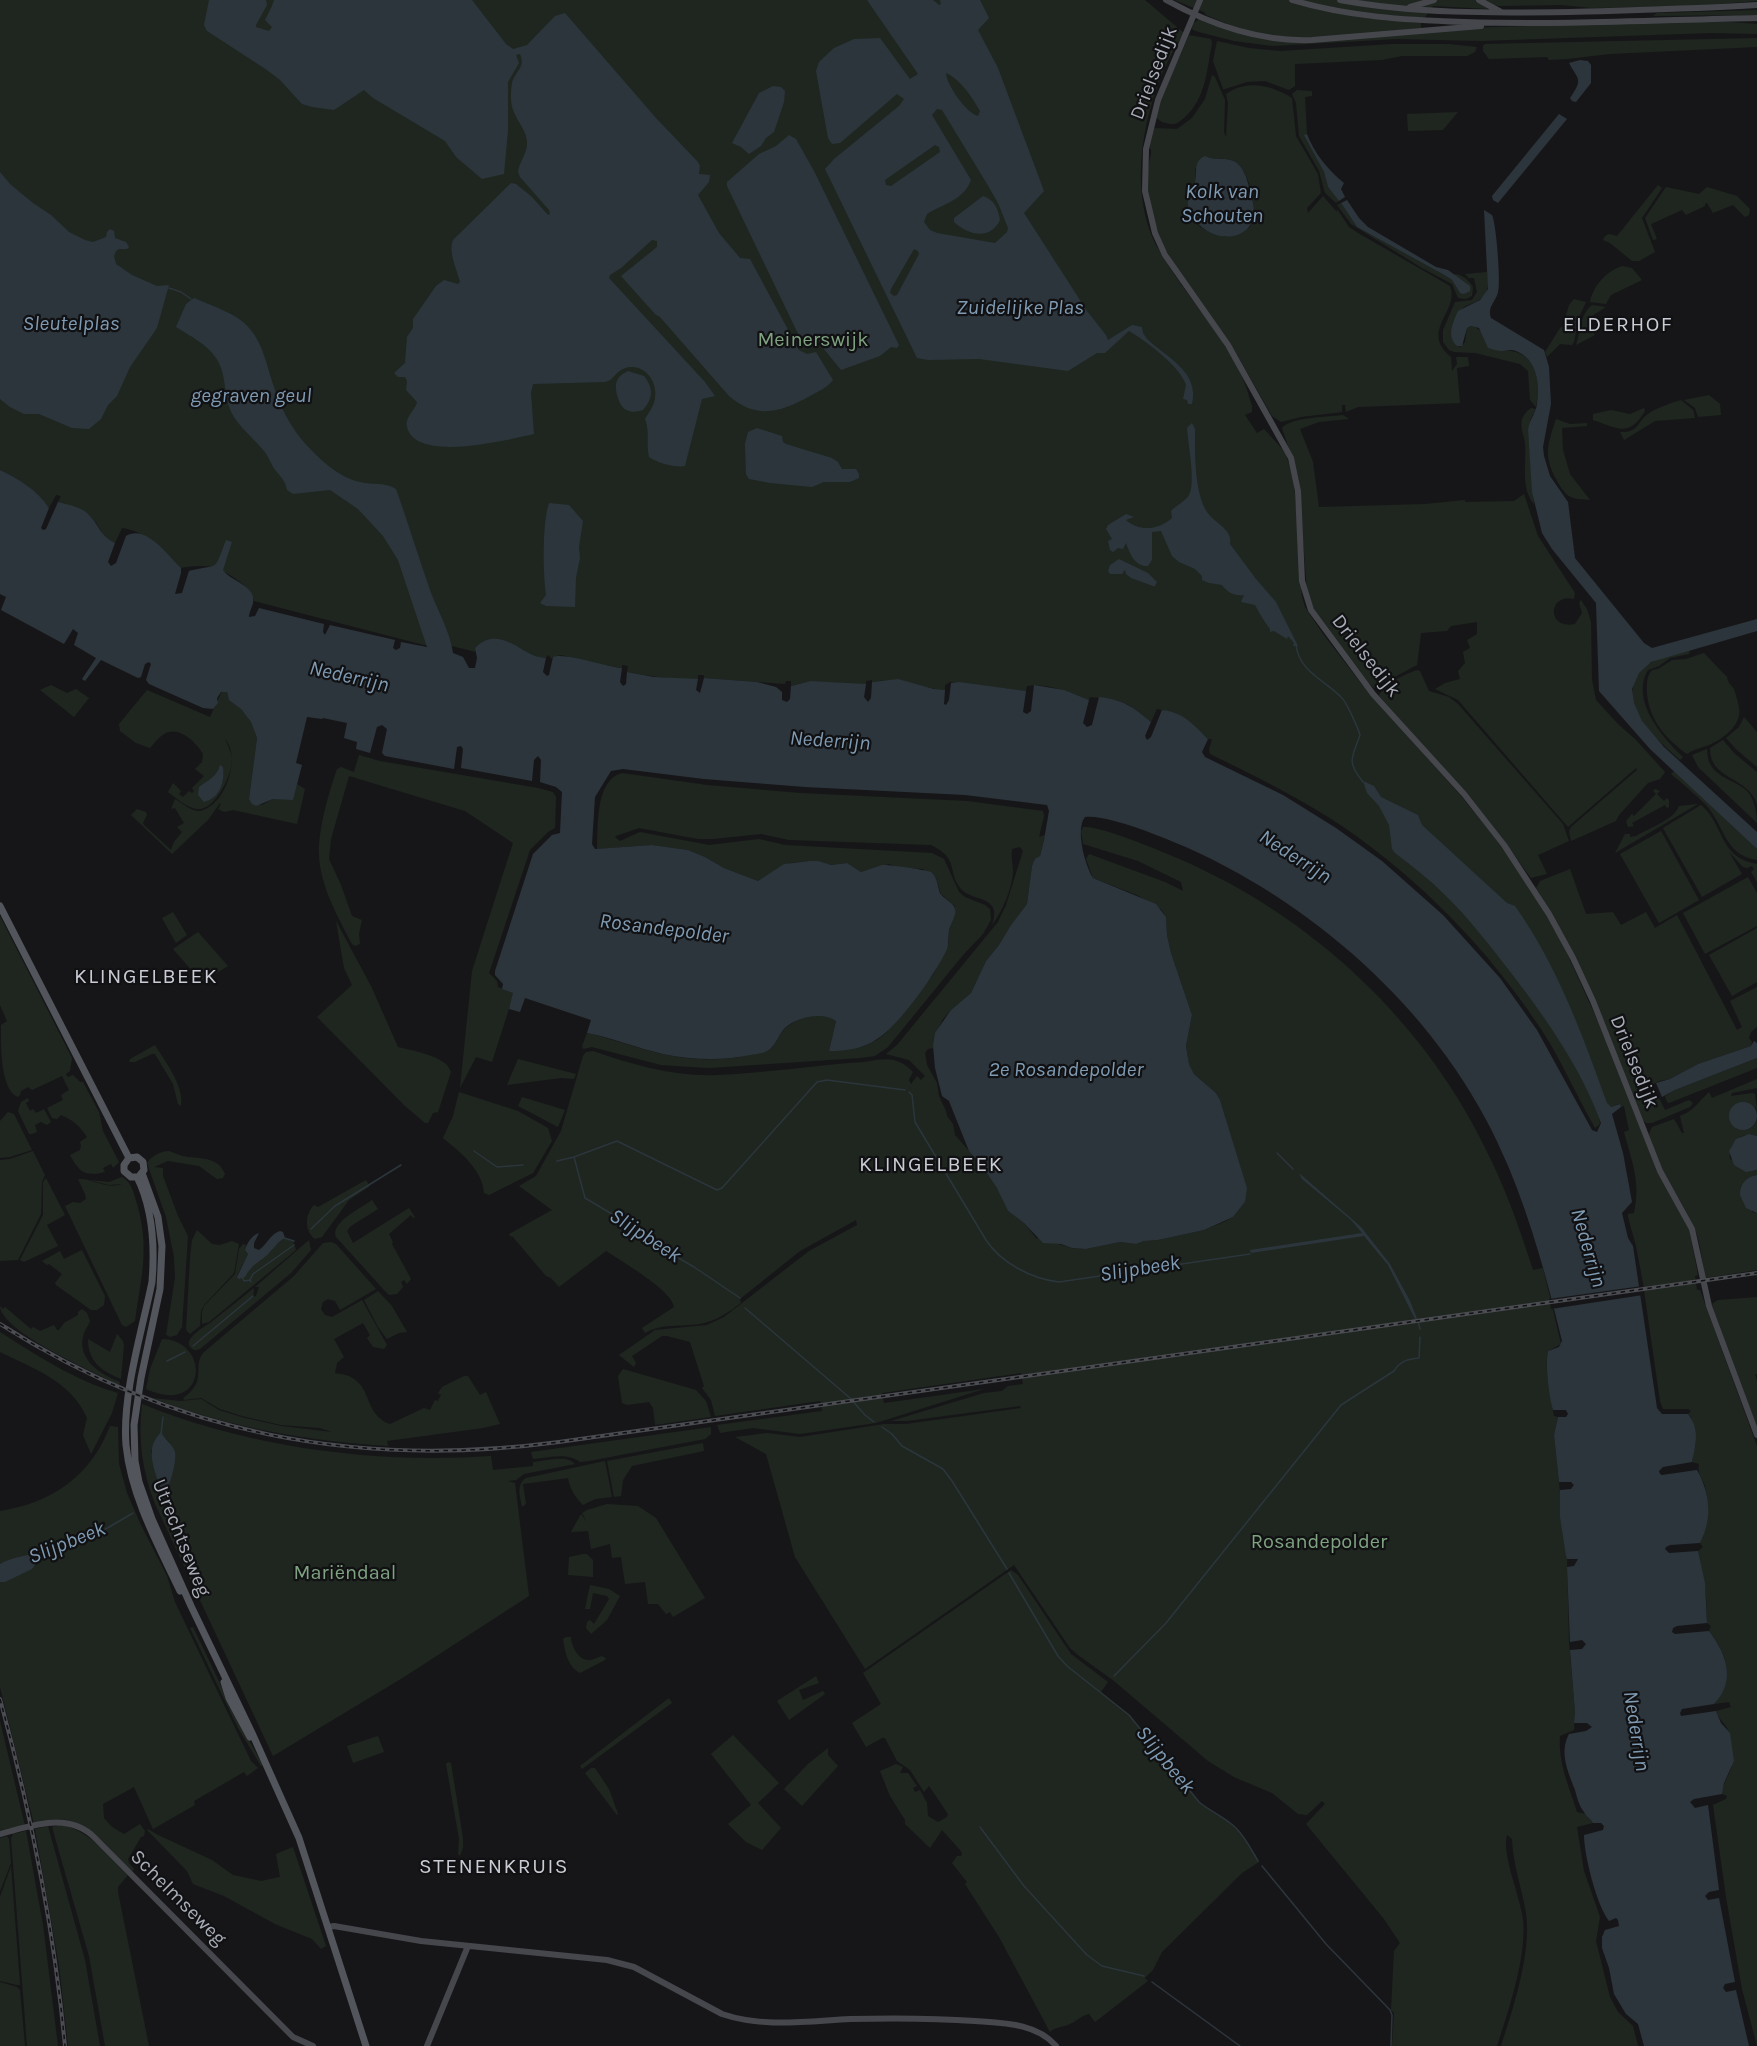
<!DOCTYPE html>
<html>
<head>
<meta charset="utf-8">
<style>
	body { margin:0 }
	canvas { display:block; background:#161618 }
</style>
</head>
<body>
<canvas width="1757" height="2046"></canvas>
<script>
const g = document.querySelector('canvas').getContext('2d');
g.lineJoin = 'round';
function fill(path, color) { g.fillStyle = color; g.fill(path, 'evenodd'); }
function stroke(path, color, width, dash) { g.strokeStyle = color; g.lineWidth = width; g.lineCap = dash ? 'butt' : 'round'; g.setLineDash(dash || []); g.stroke(path); }
function drawText(font, color, halo, rows, align = 'center') {
  g.font = font + ' Karla,sans-serif'; g.lineWidth = 4.5; g.setLineDash([]); g.textBaseline = 'middle'; g.strokeStyle = halo; g.fillStyle = color; for (const [text, x, y, turn = 0] of rows) {
    g.save(); g.translate(x, y); g.rotate((+turn || 0) * Math.PI / 180); g.textAlign = isNaN(turn) ? turn : align; if (halo) g.strokeText(text, 0, 0); g.fillText(text, 0, 0); g.restore();
  }
}
const green = new Path2D(`
	M0,0h1145l39,33c-38,56 -61,156 -25,217 23,41 57,76 79,118 6,11 10,25 14,38v6l-7,3 12,18 7,-4 21,23 9,27 8,118 3,10 18,27 37,48 101,114 37,45 35,51 28,48 14,31 26,57 48,120 40,81 9,46 -3,1 2,14h3l57,156v600l-15,-57 -16,-92 -13,-92 13,-6 1,-3 -5,-2c1,-12 7,-18 10,-28 1,-4 -1,-29 -3,-34 -3,-8 -10,-12 -13,-21l15,-4 -2,-5 -15,2c22,-23 13,-51 -5,-73l2,-5 -4,-3 -1,-29 -8,-43 5,-4 -3,-4c10,-18 9,-37 5,-57 -3,-8 -8,-13 -6,-22l-7,-2 4,-19 -5,-26 -3,-3 3,-3 -3,-2h-25l-3,-8 -17,-118 -7,-37 -8,-29v-3l6,-1c7,-31 -2,-51 -10,-81l5,-2 -5,-24 -3,1 -2,-3 -8,3 -12,10 1,7 -5,4c-19,-33 -33,-67 -54,-99 -53,-80 -120,-149 -199,-203 -42,-28 -87,-50 -132,-72l-1,-4 3,-11h-4c-20,-20 -24,-24 -51,-30l-6,13c-23,-20 -30,-23 -61,-25l-1,3c-18,-7 -42,-18 -62,-14l-1,5 -76,-9 -5,3v5h-5c-24,-5 -43,-13 -68,-8v-2l-6,1v3c-25,1 -51,-7 -75,2v-5h-5l-1,3 -81,-6v-3h-6v4c-24,1 -48,-3 -71,-7l1,-6 -6,-1v3l-29,-5 -32,-8 -8,2 -1,2 -4,-4 -2,3c-6,-1 -13,-2 -19,-6 -16,-9 -34,-19 -52,-4l1,4 -24,-6 -28,-1 -170,-44c-3,-15 -25,-28 -39,-33 -8,-3 -25,-2 -34,0 -18,-17 -34,-37 -59,-40l-7,15c-17,-9 -12,-13 -22,-24 -8,-9 -24,-14 -35,-17l3,-6 -5,-1 -7,13c-11,-16 -31,-30 -49,-38z
	M1174,0h302l14,9 -57,-3 -12,17v5c-51,5 -106,15 -158,6 -20,-3 -38,-11 -57,-19l-2,-3z
	M1482,0h275v1l-65,5 -100,2 -31,-3 -61,1 -8,-1z
	M1757,10v5l-104,1 4,-3z
	M1199,19l70,21 188,-12 260,-7 40,3v10l-46,-1 -231,8 -83,-2 -125,7 -38,-5 -39,-10 -3,-2 1,-5z
	M1189,35l22,4 1,4c-5,26 -6,55 -27,74 -4,3 -7,7 -12,7 -7,0 -13,-2 -17,-7l4,-16z
	M1757,38v9l-148,7 -41,5 -19,1 -2,-3 -58,2 -6,-8v-5l2,-2z
	M1217,41l32,7 31,3 112,-7h57l28,3 -2,5 -8,4h-65l-20,4 -87,4v22l-6,4 -24,-9 -18,1 -22,7h-2l-10,-28z
	M1212,75l3,2 10,23 -1,32 2,5 2,-34 -2,-9c21,-15 45,-9 66,4l4,38 22,38 3,19 -14,15 1,5 15,-17 14,16v-3l12,18 9,6 92,53c10,26 -31,44 1,71l1,14 5,-7 -1,-7h12l1,9 -12,2 3,35 -102,4 -12,5 -1,-6 1,-1h-4v7l-41,5 -20,5 -9,-6c-15,-25 -28,-51 -44,-75 -37,-55 -96,-115 -77,-187 1,-7 -1,-2 -2,-9 0,-5 4,-12 5,-17l23,1 15,-11 13,-19zM1208,158c9,2 20,-1 27,4 15,8 24,52 15,65l-24,10c-29,-8 -33,-11 -38,-42l7,-11v-15z
	M1297,90l15,1v5l-7,1 2,37 -2,1 19,37 4,15 11,14 -3,2 -11,-10 -6,-22 -20,-35 -3,-33 -4,-9z
	M1458,112l-15,18 -35,1 -1,-17z
	M1658,185l4,3 -20,30 13,34 -16,9h-7l-22,-18 -7,-3 2,-4 4,-2 8,2z
	M1666,187l33,7 8,-7 30,9 13,13 -1,6 -4,2 -12,-12 -20,8 -6,-10 -2,1v2l-19,9 -4,-5 -31,14 6,15 -4,1 -8,-22z
	M1341,203l16,24 89,49 6,4 8,13v-13l-7,-6c8,-1 16,6 20,13l-1,9 -6,3 -8,-1 -6,-14 -30,-16 -71,-44 -14,-19z
	M1623,266l9,2 10,12 -31,15 -5,9 -16,-2c3,-16 17,-32 33,-36z
	M1487,272c1,8 3,16 -3,23 -5,7 -13,8 -20,12 -10,8 -20,34 -4,40l5,-5 2,-14 6,-2c8,3 20,18 27,25 35,-4 42,28 36,56l-6,-7 -2,-29 -8,-7 -45,-11 -21,-1 -5,-2 -6,-8v-12l12,-28 17,-2 5,-8 -3,-14h-5l-4,-4z
	M1574,299l12,3 -7,15 -5,25 -2,3 -12,-1 -13,13 -2,-5 15,-24 3,-2 6,-21z
	M1592,305l14,2 -19,12 8,16 -19,10c5,-14 3,-29 16,-40z
	M1709,395l11,9 1,11 -23,2 -3,-9 -11,-8z
	M1681,400l12,10 2,8 -40,3 -31,19 -4,-8c19,1 16,-9 28,-18 8,-6 23,-11 33,-14z
	M1531,408l5,1 -5,9 -3,12 6,74c-14,-16 -7,-42 -9,-61 -1,-8 -5,-15 -3,-24 2,-5 5,-8 9,-11z
	M1644,408l1,3c-16,27 -28,17 -52,9v-6l18,-4 19,4z
	M1343,415l6,4 -30,3 -19,7 13,33 6,45 106,-3 40,-4v2l49,-1 10,-7 14,42 37,57 -1,6c-26,-6 -28,31 1,25l7,-11 -3,-10 2,-3 6,9 4,13 1,58 4,20 22,24 18,16 29,32 -5,7 -12,4 -29,32 -3,6 -45,20 -2,-10 2,-4 66,-57 -1,-2 -68,59 -110,-127 -23,-11 10,-6 15,-4 -2,-8 7,-8 -2,-11 7,-4 -3,-8 10,-6v-12l-26,4 -4,5 -26,2 -4,32 -43,23 -7,-6 -52,-69 -8,-22 -9,-115 -16,-48c9,-11 46,-11 61,-13z
	M1556,419l14,5 17,-1v3l-25,2 1,22 7,24 20,26c-6,-1 -13,0 -19,-3 -7,-3 -11,-11 -15,-18 -13,-24 -8,-35 0,-60z
	M1690,650l-1,4 -19,4 -11,8 -11,4c-18,30 14,67 35,87l-3,3c-21,-20 -58,-47 -45,-80 3,-8 7,-13 15,-17 11,-7 27,-10 40,-13z
	M1704,653l23,24c1,6 4,8 7,12 2,6 4,13 5,19 3,15 -13,29 -26,35 -9,5 -18,5 -26,11 -21,-15 -38,-34 -40,-61 0,-9 -1,-16 5,-23l6,-1 14,-9 14,-1z
	M1417,670l3,1 9,20 20,6 9,7 105,120 6,17 -31,14 9,19 -16,4 -3,-4 -24,-33 -46,-57 -79,-88c4,-12 27,-22 38,-26z
	M51,685l16,8 9,-4 13,9 -15,19 -34,-27z
	M147,690l63,27 12,-26 5,1 1,4 13,13 10,13 6,16 -8,61 13,6 11,-6 20,-1 4,-14 8,5 -8,35 -64,-14 -9,2 -6,-3 3,-5 -1,-1 -12,17 -36,34 -41,-39 6,-6 9,3 1,3 -4,8 1,2 27,25 3,-8 8,-10 -5,-5 7,-4 -9,-15 -4,1 4,-10c7,4 17,13 25,12 25,-5 42,-53 25,-72 3,7 7,14 7,23 -1,14 -17,49 -35,47 -10,-1 -21,-11 -29,-17l5,-9 8,8 -2,3 4,3 6,-6 3,2 2,-2 -2,-3 12,-12 -9,-7 7,-7 1,-8c-6,-11 -24,-29 -39,-20 -5,3 -10,9 -14,14l-14,-5 -16,-12 -1,-7z
	M1744,717l13,15v35l-20,-17 -11,-12 13,-11z
	M1723,740l11,13 23,19v32c-10,-29 -47,-23 -47,-56z
	M1707,749c0,29 25,28 40,42 7,7 10,22 10,32l-59,-56 -6,-12z
	M359,755l21,6 158,27 15,4 3,5 -1,31 -7,4 -18,18 -41,123 8,8 1,6 16,6 -22,69 -16,-5 -16,31 12,-117 41,-128 -48,-32 -116,-35 -18,63 -2,20 12,26 11,31 10,4 -3,14 1,10 -5,2 -3,-2c-14,-27 -32,-58 -33,-90 -1,-24 10,-62 18,-85l4,-2 13,5z
	M1674,771l83,78v11c-33,-5 -32,-34 -51,-55 -11,-11 -23,-21 -35,-31z
	M622,773l85,12 93,8 167,8 76,10 1,5 -5,21 6,-2 -5,21 -8,10 -5,38 -16,21 -12,20 -13,16 -15,32 -20,17 -8,9 -9,19 -1,10 -5,1 -3,4 2,12 10,18 2,13 7,15 1,5 6,8 2,11 31,35 15,24 7,17 16,12 12,15 36,10 14,1 34,-7 16,2 8,-3 14,-1 46,-10 20,-8 9,-5 12,-15v-19l-25,-83 -4,-7 -22,-19 -5,-10 -3,-18 6,-31 -21,-62 -4,-18 -1,-18 -5,-8 -24,-14 -44,-17 -7,-19 3,-5 76,28 18,9 -2,-9 -43,-21 -55,-17 -2,-13 2,-4c16,-2 76,23 94,31 136,58 252,167 314,302 17,35 30,73 42,110l10,-2 18,76 -13,7c-4,17 3,48 6,65l4,1 -4,18 6,57v26l7,41 2,83 6,70 -1,18 -14,6c-2,28 9,50 17,76l9,2 7,9 -16,4 7,44 16,46 -4,24 14,56 8,15 15,14 5,20h-137c12,-37 31,-94 25,-133 -4,-25 -13,-48 -14,-74l-5,-4c-6,18 14,64 16,85 4,36 -15,92 -26,126h-105l2,-33 -3,-3 3,-59 6,-8 -16,-24 -78,-95 19,-20 -3,-3 -15,14 -9,-1 -26,-21 -38,-16 -26,-16 -94,-80 -36,-26 -8,-7 -56,-83 -149,104 -70,-112 -29,-103 -31,-17 32,-4 33,4 84,-13h22l115,-16 -1,-2 -113,15h-16l93,-28 18,-2 6,-5 15,-2 -2,-11 -139,20 2,10 100,-14 -108,34 -76,11 -47,-6 -33,5 -3,-8 105,-14 -2,-10 -105,15 -4,-16 -9,-12 2,-2 -14,-44 -23,-6h-5l-30,20 4,7 -2,4 -15,-12 36,-25 52,-5 17,-8 85,-66 48,-26 -1,-5 -56,31 -60,48 1,4c-12,9 -25,18 -41,21 -20,3 -37,-1 -55,9l-3,-5 32,-21c-2,-17 -53,-46 -68,-56l-47,36 -8,-9 -5,-2 -33,-39 -3,-1 -1,-2 43,-24 -33,-24 17,-10 25,-45 22,-75 3,-4 7,-1c40,14 82,26 125,24 49,-2 98,-10 146,-13 21,-3 32,-7 49,10l-4,8 2,4 6,-8 4,4 4,-4 -16,-16 -23,-6 11,-9 101,-123 8,-17 17,-54 -3,-4 -8,2c-1,6 0,13 1,20 0,18 -10,41 -21,56 2,-7 4,-13 0,-19 -7,-9 -22,-8 -30,-16 -16,-17 -1,-31 -31,-45l-142,-5 -28,-6 -48,5h-15l-59,-11 -23,8 -1,1 5,4 20,-9 69,13 50,-6 26,6 147,8 12,6 15,33 6,5 20,8 5,4 1,11 -8,14 -20,21 -75,92 -13,9 -15,2 -151,10 -48,-3 -69,-18 -9,2 -1,-3 5,-13c23,5 44,13 67,19 31,8 65,10 96,3 7,-1 17,-4 22,-8 4,-3 6,-11 10,-15 11,-14 39,-22 54,-11l-7,30 33,-4 15,-7 9,-7 47,-58 16,-33v-10l6,-26 -14,-12 -5,-16 -13,-9 -22,-1 -12,-4 -28,8 -14,-9 -16,2 -22,-4 -20,2 -31,18 -34,-13 -19,-11 -17,-7 -36,-5 -55,4c1,-22 -2,-69 25,-76z
	M1655,789l5,2 -3,3 7,7 3,-3 2,2v7l-2,1 -2,-3 -33,18 2,3 -6,1 -2,-6 6,-7 2,2 22,-22 -3,-3z
	M1698,804l-83,49 10,-19h5v3l6,-1c13,-8 38,-16 43,-30z
	M1701,805c24,20 17,52 56,59v18l-6,-10 3,-3 -2,-3 -5,2 -4,-1 -14,-15 13,22 -40,23 -39,-69z
	M1661,831l38,69 -40,23 -39,-69z
	M1570,869l16,45 27,-2 8,13 25,-13 9,16 22,-13 60,115 5,-3 -12,-26 27,-14v40l-6,5 -2,6 3,4 -1,4 -53,18 -28,15 -10,2 -20,9 6,13 13,-5 6,12 24,-10 4,3 -3,4 -38,16h-6l-4,-4 -90,-205 -16,-26 4,-7z
	M1748,877l9,16v33l-52,28 -22,-41z
	M173,912l14,23 -11,8 -14,-25z
	M0,916l72,142 -2,13 -4,3 2,3 5,-2 7,7h3l16,30 4,19 16,31 -6,6 -2,-4 -8,4 2,4c-20,5 -26,0 -35,-17l10,-5 1,-4 -1,-4 7,-5c-7,-11 -14,-17 -26,-22l-4,4 -5,-1 -5,-10 16,-8 -2,-5 8,-5 -7,-14 -30,14 -4,-3 -7,4 -1,4 -2,2c-18,-7 -17,-52 -17,-72l6,-4 -7,-16z
	M336,921l35,65 27,61c15,4 49,9 53,25l-13,40 -5,1 -5,10h-3l-20,-17 -88,-89 35,-32 -8,-17z
	M1757,928v54l-25,14 -23,-41z
	M198,932l30,34 -26,16 -29,-33z
	M155,1045c11,18 29,40 26,61l-3,-2 -5,-20 -18,-30h-3l-17,8h-6l1,-3z
	M1757,1058v10l-88,35 -2,-1 -2,-6 10,-6z
	M518,1059l58,15 -2,5 -13,-1 -54,7z
	M1757,1079v9l-25,5 -1,3 21,-3 3,1 2,17 -2,-4 -20,21c10,4 18,2 22,-8v16c-15,-5 -29,7 -27,23l24,12 3,-1v5l-4,1 -1,36 5,1v57l-52,8c-3,-17 -4,-35 -11,-51 -14,-31 -38,-59 -45,-93l3,-7 22,-8 8,14h2l-4,-17c15,-6 18,-14 29,-24l3,6z
	M459,1092l59,19 30,17 4,13 -19,32 -44,22 -5,-2c-1,-23 -25,-42 -41,-55l10,-22z
	M522,1097l43,13 -7,17 -40,-21z
	M28,1098l1,3 -3,2 4,8 3,-2 3,4 8,-4 7,13 -4,3 -6,-3 -6,3 2,7 -5,2h-3l-11,-23 3,-9z
	M8,1112l6,2 18,36 -22,7 -10,1v-37z
	M33,1151l12,24 -3,7 -1,32 -23,46 -18,1v-101l10,-1z
	M169,1151c6,2 12,5 19,6 15,2 30,0 37,17l-2,4 -6,1 -18,-13 -31,-5 -14,6 9,1v8l15,40 10,20 -6,91 -5,8 -7,2 -4,-2 9,-57 -1,-21 -8,-40 -19,-54c4,-7 14,-12 22,-12z
	M122,1177c10,5 12,17 15,27 13,45 4,73 -2,117l-9,6 -4,-2 -57,-119 8,-4 7,1 6,-4 -1,-5 -7,-15c15,-1 28,11 44,5l-13,1 -20,-5 20,2z
	M46,1178l19,37 -18,10 11,21 -34,16 -4,-2 23,-45v-33z
	M366,1180l4,6 -21,14 -27,37 -7,2c-11,-8 -10,-25 -1,-34l4,2z
	M372,1200l6,9 -27,17 -4,5 6,12 56,-35 6,9 -2,1 -2,-3 -22,19 4,8 -1,2 19,35 -4,5 -3,-4 -3,2 2,5 -6,7 -8,1 -4,-4 -49,-54c-6,-15 26,-29 36,-37z
	M197,1230l15,14 8,1 12,-4 7,3 -5,29 -30,32 -3,6 -1,15 -10,8 -4,-4 4,-72 2,-18z
	M285,1238l8,3 3,9 -87,72 -7,2v-12l2,-6 31,-32 4,-25 4,-5 3,1 -1,5 3,4 -11,22 10,-2 5,-9 17,-12 4,-6z
	M309,1240l2,10 -20,23 -91,76c-4,1 -6,2 -9,-1 -9,-9 13,-21 19,-25l44,-35 -1,9 3,-1 3,-9h-4z
	M331,1242l5,2 40,45 -36,21 -5,-9 -7,-2 -5,3 -2,7 4,6 7,2 30,-17 25,45 -3,4 -11,-2 -6,-9 3,-3 -7,-12 -29,16 10,18 -7,6 -2,10c6,1 14,2 19,6 18,12 11,36 36,45l34,-16 6,2 5,-10 3,1 3,-6 -3,-2 4,-6 22,-11h4l12,19 6,-3 14,32 -17,4 -96,13 1,5c-81,-5 -161,-19 -236,-48l28,3 21,-2 18,11 22,7 40,9 51,6 -12,-4 -39,-3 -39,-9 -22,-7 -19,-11 -17,2 -1,-2c26,-18 8,-31 21,-46l90,-76 29,-33z
	M82,1250l23,46 -1,9 -7,5h-6l-35,-25 -1,-2 7,-9 -13,-10 -2,1 -5,-4 18,-10 4,8z
	M378,1291l14,15 15,26 -8,1 -12,6 -9,-12 -14,-27z
	M1757,1297v77h-2l2,7v47l-45,-123 1,-2 5,-3z
	M0,1306l3,3 2,-2 26,22 2,-2 7,4 14,-6 3,5h2l5,-7 14,-8v-3l4,-3 5,4 3,8c-1,4 -5,8 -6,12 -9,26 17,42 36,49l-1,3c-23,-12 -118,-53 -119,-79z
	M0,1332c36,23 76,49 118,61l-6,20 -21,41 -8,-19 4,-17c-15,-36 -54,-50 -87,-66z
	M117,1334l6,7 1,4 -3,34c-19,-8 -33,-17 -33,-40l22,13z
	M162,1339c49,1 46,78 -16,50l4,-20z
	M623,1369l73,21 10,11 5,16 -56,8 -2,-17 -4,-6 -22,3 -5,-2 -4,-27z
	M142,1404c109,44 233,60 349,52l2,14 40,-4v-4c12,-1 33,-8 42,2l-51,10 -8,6 -8,1 7,2 14,113 -125,81 -131,79 -118,-252c-13,-34 -17,-64 -13,-100zM162,1435c16,13 13,22 9,40 -2,8 -2,13 -8,18l-4,-7 -8,-35z
	M110,1426l8,1 1,37 8,29 14,32 26,51 8,26 62,130 14,29 7,7 -11,8 -3,-4 -50,29 1,4 -42,24 -19,-42 -31,17 1,14 8,9 12,7 16,-10 5,7 -1,5 -3,1 -13,22 1,4 5,6 -2,3c-19,-18 -38,-47 -65,-52 -11,-2 -22,1 -33,4l-34,-137v-176c52,-8 91,-35 110,-85z
	M711,1427v7l-6,5 -116,22 -9,1c-13,-10 -32,-4 -47,-3l-2,-7z
	M703,1443l1,8 -72,15 -9,14 -2,16 -7,1 -7,-36z
	M605,1461l7,36 -17,2 -12,6c-8,-8 -13,-16 -15,-27l-45,6 3,20 -4,3c-2,-11 -6,-22 4,-29z
	M607,1504l31,2 18,12 49,80 -32,19 -3,-5 -4,2 -8,-10h-10l-3,-22 -20,2 -4,-27 -9,1 -2,-14 -19,5 -3,-18 -17,1 10,-18 6,8 -5,-9 5,-3z
	M583,1554h4l6,6v17l-25,-2 1,-18z
	M1011,1570l7,5 53,79 37,28 -7,10 28,23 70,87c11,10 25,15 35,25 11,9 18,23 25,35l-17,11 -80,79 -9,18 -8,8 3,3 -53,41 -6,-8c-9,2 -12,7 -19,10 -8,4 -14,2 -20,8l-51,-95 -34,-53 2,-2 -15,-19 5,-7h4l1,-2 -1,-3 -19,-21 -12,18 -25,-24v-4l-15,-24 -10,-25 16,-7 7,3 -3,6h8l9,13 -4,2 2,4 5,-2 7,13 1,13 10,6 9,-5 1,-3 -19,-28 -5,6 -14,-22 -13,-9 -12,-23h-3l-16,9 -14,-24 29,-19 -18,-31z
	M590,1585l19,4 11,7 -13,24 -16,14 -5,-6 1,-6 3,-2 4,4 15,-25 -2,-3 -14,-3 -3,16h-5z
	M193,1627l44,92 26,46 -2,1 -23,-38 -48,-100z
	M566,1637h5c0,8 7,23 17,23 4,1 10,-3 14,-4l4,2 -1,2 -25,13c-12,-6 -15,-21 -17,-34z
	M816,1676l3,7 -20,7 4,10 20,-9 2,3 -36,26 -12,-19z
	M669,1698l3,5 -90,66 -2,-3z
	M0,1721l25,105 -25,4z
	M733,1735l46,48 -21,20 23,25 -19,22 -16,-8 -18,-18 23,-19 -40,-51z
	M378,1736l6,16 -31,11 -6,-17z
	M828,1748v7l10,11 -36,40 -18,-17 24,-25z
	M448,1762l3,1 12,75v10l-3,8 -2,-2 1,-15 -13,-75z
	M591,1768h4l14,21 9,25 -1,1 -32,-42z
	M60,1824c30,7 47,30 68,51l-10,12v5l31,154h-44l-16,-90 -37,-129z
	M48,1826l37,134 15,86h-32l-9,-81 -24,-136z
	M148,1829l10,6 54,25 21,15 28,6 19,-4 -4,-23 17,-7 33,99 -5,3 -9,-10 -37,-15 -51,-28 -31,-12 -6,-13 -40,-41z
	M26,1831l17,94 15,121h-31l-16,-208 2,-4z
	M7,1836l2,3 2,24 -11,28v-53z
	M11,1866l9,119h-3l-17,-4v-84z
	M0,1982l17,5 3,3 5,56h-25z`);
const water = new Path2D(`
	M209,0h57l1,5 -11,20v2l13,4 3,-4 -7,-7 7,-14 2,-6h198l34,44 7,5 14,-4 28,-29 10,-3 91,105 42,44 2,4 -1,8 11,1 -1,7 -11,13 21,38 21,25 10,1 49,91 8,4 9,-2 17,28c-6,8 -14,11 -23,16 -29,16 -53,24 -81,0l-69,-79 -5,-3 -34,-38 36,-29v-6l-5,-1 -31,28 -11,7 -1,3 96,104 10,14 -13,3 -17,67c-9,2 -28,-3 -36,-9 -3,-13 1,-26 -4,-38 4,-7 9,-13 10,-21 3,-18 -13,-37 -32,-29 -8,3 -10,12 -18,13l-72,2 -2,9 3,41c-24,5 -118,30 -127,-7 -2,-11 8,-16 10,-25l-11,-12 1,-9 -2,-4h-7l-4,-4 11,-10 2,-26 6,-9v-9l23,-33 8,-6 14,4 2,-2c-3,-13 -12,-29 -7,-42l58,-57 5,1 15,12 17,19 2,-1 -1,-4 -29,-33 -2,-5c1,-9 8,-17 9,-27 2,-16 -17,-28 -16,-48 0,-4 0,-9 1,-14 3,-12 14,-15 8,-29l-4,1 3,8 -11,19v48l-4,44 -22,5 -26,-22 -11,-16 -72,-43 -9,-8 -30,20 -22,-3 -10,-3 -22,-24 -13,-10 -60,-39 -3,-6z
	M867,0h66l6,5 2,-1 -1,-4h40l9,18 -11,12 20,38 46,123 -20,22 63,98 19,24 2,5 24,-15 10,2 1,6 4,6c19,18 53,33 45,65h-4l-1,-4 -4,-1 3,-14c-6,-19 -40,-44 -57,-54l-24,22h-8l-29,18 -89,-12 -51,1 -11,-2 -92,-189 9,-10 65,-53 5,-7 -7,-5 -57,49 -8,1 -4,-6 -12,-67 3,-9 15,-14 20,-9 26,-1 30,41 8,-5zM946,73c14,6 27,25 34,38l-2,5c-11,-2 -32,-32 -32,-43zM937,109l5,1 45,74 11,19 10,25 -1,4 -12,11 -58,-10 -7,-3 -6,-8 3,-8c16,-10 37,-14 44,-34l-39,-65zM935,145l4,2 1,5 -49,34 -5,-1 -1,-5zM914,249l4,2 1,3 -22,41 -3,1 -4,-3 1,-4z
	M1580,60l8,1 3,4v18l-15,19 -4,-1 -2,-3c13,-19 9,-17 -1,-35z
	M773,86l8,1 4,4 -1,11 -10,30 -8,6 -5,8 -12,8 -8,-7 -9,-4 27,-50z
	M1559,114l8,5 -69,84 -5,-3 -1,-4z
	M1307,134c7,19 21,36 37,49l-3,6 4,8 -6,4 -11,-14 -4,-15 -20,-37z
	M789,135l7,4 18,32 85,174 -2,3 -6,-1 -11,9 -39,14 -22,-27 -12,3 -5,-4 -75,-156v-4l32,-28 17,-8z
	M1205,156c11,6 25,-1 34,9 8,8 10,23 13,34 13,43 -43,51 -61,14 -5,-9 -4,-17 2,-25 6,-11 -2,-26 12,-32z
	M0,172l10,12 23,19 18,12 18,17 16,8 8,2 13,-5 1,-5 3,-3 4,2 1,7 11,4 3,5 -2,2h-8l-3,2 -2,5 2,8 16,11 25,11 12,-1 -12,43 -27,39 -13,29 -9,9 -7,14 -12,10 -17,-1 -33,-14h-15l-14,-7 -10,-8z
	M983,196c12,4 15,13 17,24 -10,21 -32,15 -46,2v-4z
	M1347,200l12,18 9,9 68,40 12,3 22,16v5l-6,3 -4,-1 -8,-13 -6,-4 -89,-49 -16,-24z
	M1484,210l8,5c4,7 9,68 6,77 -2,10 -11,14 -7,26l53,32 5,17 2,37 -8,43 1,9 6,20 18,26 7,56 4,5 65,80 8,5 105,-29v12l-106,31 -12,11 -7,16 2,14 8,18 22,26 93,85v17l-107,-100 -51,-58 -3,-88 -44,-54 -10,-16 -10,-41 -4,-62c1,-10 8,-17 9,-26 3,-20 0,-45 -21,-53 -5,-2 -9,0 -14,0 -5,0 -9,-2 -14,-3l-9,-20 -8,-2 -4,2 -5,18h-5c-11,-9 -4,-24 1,-35l22,-11 8,-11z
	M194,298c16,7 35,13 49,24 20,17 23,42 31,65 5,18 16,38 28,53 15,17 35,37 58,42 12,3 26,0 36,7 12,33 22,67 34,101 8,22 20,41 23,63l10,4 6,11h6l2,-10 -2,-10c17,-18 35,-6 52,4 6,4 13,5 19,6l-3,14 4,4 2,-1 4,-18c11,-5 53,10 69,11l-2,14 3,4 3,-2 1,-12 27,5 44,2 -2,11 4,3 4,-15 53,4 19,5 6,5v8l5,2 3,-3 1,-13 20,-5 55,3 -2,13 4,5 3,-4 1,-16 26,-3 36,10 11,1 -1,14 2,1 3,-5 2,-17 8,-1 67,9 -3,21 4,2 4,-3 3,-26 30,5 25,10 -6,23 4,4 5,-2 7,-28c25,3 33,9 52,25l-6,14 2,4 4,-3 11,-27c21,2 32,15 46,29l-6,13 3,5 78,38 53,33 46,33 61,54 57,63 37,52 55,100 5,2 4,-9c-20,-55 -54,-103 -89,-149 -21,-27 -43,-56 -68,-80 -15,-15 -32,-28 -49,-41l-3,-4 -3,-24 -10,-19 -12,-13 -4,-12 11,5 7,11 37,18 4,10 85,78 8,3c42,59 68,130 92,197l4,4 9,-3 1,3 -9,7 11,39 9,49 -10,11 6,25 5,8 24,162 5,6h26c12,15 8,31 4,48l-29,5 -4,4 1,3 2,1 35,-5c13,23 16,49 3,73l-30,2 -4,2 -1,2 4,4 29,-2 7,32 2,40 -30,3 -4,2 -1,4 3,2 34,-3c17,22 28,50 5,73l-32,5 -2,4 1,3 35,-5 5,12 9,10 4,28 -10,22 -2,11 -28,5 -4,3 5,6 13,-3 11,85 -10,2 -4,4 3,4 11,-2 16,84 -10,2 -2,4 3,4 10,-2 13,56h-105l-6,-22 -12,-10 -12,-20 -5,-26 -7,-20v-11l3,-7 14,-4 -1,-6 -2,-2 -7,3c-12,-15 -25,-66 -25,-86l19,-5 1,-4 -3,-3h-8c-3,-5 -7,-7 -9,-11 -5,-6 -7,-15 -9,-22 -7,-19 -16,-37 -6,-56l17,-3 6,-4 -5,-4h-13l1,-11 -5,-62 12,-1 4,-5 -4,-4 -12,2 -3,-75 7,-1 4,-7h-11l-1,-3 -6,-38v-28l11,-1 3,-4 -3,-3h-12l-5,-47 4,-18h8l2,-3 -2,-4h-13c-4,-13 -8,-46 -5,-59l11,-4 3,-6c-14,-59 -30,-117 -53,-173 -56,-138 -176,-251 -308,-314 -22,-11 -94,-41 -116,-37 -10,12 0,48 8,61l63,26 10,13 1,18 4,18 21,62 -6,31 3,18 5,10 22,19 4,7 27,88 -2,14 -12,15 -29,13 -46,10 -14,1 -8,3 -16,-2 -34,7 -14,-1 -11,-4 -18,-1 -19,-20 -16,-12 -11,-23 -12,-18 -16,-19 -20,-50 -7,-5 -7,-28 -2,-23 2,-12 16,-23 20,-17 15,-32 13,-16 12,-20 16,-21 5,-38 3,-7 5,-3 4,-16 5,-29 -2,-6 -82,-10 -160,-8 -101,-8 -81,-10 -12,2 -16,26 -3,47 3,5 57,-4 36,5 17,7 19,11 34,13 26,-17 25,-3h9l13,4 16,-2 14,9c7,-2 14,-5 21,-7 4,-1 46,5 49,7 7,6 6,13 9,21 3,6 14,9 15,16 2,6 -5,15 -6,22 -1,6 0,12 -2,18 -10,23 -49,78 -70,90 -14,10 -31,12 -48,12l7,-30c-13,-10 -40,-4 -51,7 -6,6 -8,14 -13,19 -5,6 -15,7 -21,8 -29,6 -59,5 -88,-1 -26,-6 -50,-16 -76,-21l4,-13 -66,-22 -5,14 -11,-3 4,-16 -11,-4 1,-5 -8,-9v-4l38,-117 19,-19 8,-2 2,-41 -6,-5 -16,-5 1,-22 -3,-4 -4,4 -2,21 -71,-13 2,-19 -2,-3 -4,1 -3,22 -69,-13 -3,-3 5,-24 -5,-4 -5,2 -7,26 -14,-4 1,-7 -13,-4 3,-15 -24,-5 -1,1 -15,-2 -11,46 6,2 -9,35 -20,-1 -17,7 -4,-2 -3,-5 8,-61 -6,-16 -10,-13 -12,-9 -2,-8h-6l-4,6 1,5 -5,6 -10,-1 -54,-24 -3,-4 5,-16 -2,-2 -4,2 -4,13 -3,1 -37,-18 -16,21 -3,-2 14,-21 -22,-13 4,-12 -5,-4 -9,15 -63,-34 5,-13 -6,-3v-124c18,8 38,21 49,38l-8,20 2,2 3,-1 12,-27c11,3 24,5 31,13 12,12 9,19 26,28l-7,19 3,4 5,-3 10,-27c20,-12 42,20 55,32v5l-6,21 7,-1 7,-22c31,-8 24,3 37,-31l6,2 -9,28c7,11 34,16 30,33 -1,5 -4,9 -4,14l6,-1 4,-8 65,16 -1,8 2,3 5,-10 65,15 -2,8 3,2 4,-2 1,-6 26,5 -29,-87 -15,-24 -25,-27 -28,-19 -37,4 -6,-4c-1,-8 -6,-13 -11,-19 -5,-6 -7,-14 -12,-20 -9,-11 -20,-20 -28,-31 -15,-21 -7,-43 -20,-62 -9,-14 -26,-22 -40,-31l10,-23z
	M628,371l16,5c10,12 9,23 -1,34 -13,4 -21,1 -25,-12 -4,-13 -3,-21 10,-27z
	M1192,423l3,6c0,23 -1,63 12,83 7,11 26,17 23,32l26,35 20,23 22,44h-5l1,-3 -6,-7 -1,3 -13,-8 -4,1v-3c-6,-8 -10,-15 -15,-24l-14,-3 3,-7c-10,1 -16,-2 -22,-10l-13,-2 -7,-3v-4l-7,-7 -16,-7 -7,-6 -11,-25 -9,1v28l-4,6c-13,1 -18,-12 -22,-23l-3,6 -5,-1 -5,4 -3,-2 -2,-9 4,-2 -6,-10 2,-4 18,-11 8,3 -8,3c13,12 33,10 46,-2l-1,-7c5,-6 14,-9 18,-16 7,-11 -1,-52 -2,-67z
	M757,428l25,8 1,6 3,2 46,14 6,4 4,7h14l3,5v4l-9,4h-26l-12,5 -42,-4 -21,-4 -3,-5 -1,-30 3,-12z
	M549,503l20,2 14,16 -4,26 1,11 -4,20 -1,29 -29,-1 -6,-3 6,-8c-3,-22 -4,-71 3,-92z
	M1119,559l29,14 9,9 -2,4h-2l-22,-8 -5,-4 -1,-4 -3,4h-12l-2,-3 2,-6z
	M220,765l3,2c2,15 -3,31 -19,35l-6,-7 1,-8c9,-7 18,-10 21,-22z
	M1754,1041l3,2v15l-82,32 -13,7 -6,-14 14,-4 28,-15 53,-18z
	M1729 1116a14 14 0 1 1 28 0a14 14 0 1 1-28 0Z
	M1749,1134l8,2v34l-11,2 -12,-7 -5,-14 7,-12z
	M1299,1173l62,54 29,37 20,37 8,20 -3,-2 -27,-54 -24,-29 -113,17 -1,-3 112,-17 -11,-13 -49,-41z
	M1757,1175v38l-11,-5 -6,-13c0,-11 6,-18 17,-20z
	M280,1231l3,1 2,6c-9,5 -12,12 -19,18 -12,10 -12,7 -21,21l-6,2 -2,-2 11,-23 -3,-4c2,-7 7,-15 14,-17l-5,10v5l5,2c8,-5 11,-16 21,-19z
	M161,1432c3,7 11,11 14,20 2,8 -5,37 -12,41 -5,-10 -13,-33 -11,-43 0,-7 5,-13 9,-18z
	M46,1549l-14,20 -27,13h-5v-18c14,-8 31,-8 46,-15z`);
const pier = new Path2D(`
	M1642,1286l1,9 -92,14 -2,-10z`);
const stream = new Path2D(`
	M169,288l12,4 10,7
	M1296,645c3,26 28,35 45,52 5,4 17,31 19,38 -8,23 -14,26 3,47
	M909,1092l3,3 3,27 71,118c15,23 46,39 73,42l191,-28
	M474,1151l23,16 26,-2
	M1277,1153l16,16
	M574,1157l43,-16 100,49 5,-2 95,-106 10,-2 78,10
	M557,1161l17,-4 11,41 32,19 8,9 14,9 55,32 46,31
	M311,1229l24,-23 66,-41
	M284,1238l10,3
	M242,1277l2,4 6,-1
	M251,1282l-1,-2 3,-6 41,-29
	M745,1308l105,90 15,17 9,7
	M1418,1321l2,8
	M193,1346l60,-50
	M167,1361l18,-9
	M882,1427l10,7 10,12 41,23 9,12 55,88
	M161,1434l2,-17
	M161,1500l2,-2v-5
	M78,1537l26,-7 29,-17
	M1009,1573l49,83 9,10 62,49 70,87c12,10 26,15 37,26 9,9 15,21 22,33
	M1114,1676l52,-53 175,-218 53,-34c6,-10 14,-12 25,-13l1,-21
	M980,1827l44,59 63,69 15,11 42,10
	M1262,1866l64,78 64,66 2,5 -1,31
	M1152,1982l88,64`);
const secondary = new Path2D(`
	M1166,0c45,25 94,42 146,40l169,-14
	M1200,0l-42,100 -12,49 -1,42 10,42 10,22 63,90 63,113 7,33 4,90 9,29 62,84 91,100 40,51 45,69 24,44 20,43 67,170 32,58 17,77 48,129
	M1292,0c56,17 114,20 172,22 98,3 195,-2 293,-4
	M1340,0c75,14 153,13 229,12 63,-2 125,-3 188,-7
	M1479,0l22,12
	M1410,7l24,-7
	M0,1834c32,-8 68,-23 95,4l198,199 20,9
	M328,1927l6,-1 87,15 186,19 27,7 88,47c40,14 87,7 128,5 42,-1 83,-1 125,2 28,2 62,2 81,25
	M427,2046l41,-100`);
const primary = new Path2D(`
	M0,906l129,252
	M129,1158l8,-1 6,5 1,8 -4,5
	M129,1158l-5,7v6l7,6h6
	M142,1173l16,44 4,29 -2,43 -19,89 -7,47 1,36 4,21 13,37 39,87 61,127 47,105 67,208
	M137,1177c16,32 18,69 15,105 -10,49 -30,113 -26,163 5,51 32,100 54,146
	M224,1682l5,16 21,39`);
const rail = new Path2D(`
	M0,1324c173,110 356,145 559,118l1198,-169
	M0,1699c31,114 54,230 65,347`);
const streetNames = [
	["Drielsedijk",1154,73,-69],
	["Drielsedijk",1366,656,52],
	["Drielsedijk",1634,1062,68],
	["Utrechtseweg",181,1538,68],
	["Schelmseweg",178,1898,45]
];
const parkNames = [
	["Meinerswijk",813,340],
	["Rosandepolder",1319,1542],
	["Mariëndaal",345,1573]
];
const waterNames = [
	["Kolk van",1222,192],
	["Schouten",1222,216],
	["Zuidelijke Plas",1020,308],
	["Sleutelplas",71,324],
	["gegraven geul",251,396],
	["Nederrijn",349,677,13],
	["Nederrijn",830,741,4],
	["Nederrijn",1295,857,33],
	["Rosandepolder",664,929,7],
	["2e Rosandepolder",1066,1070],
	["Slijpbeek",645,1236,33],
	["Nederrijn",1588,1248,74],
	["Slijpbeek",1140,1269,-9],
	["Slijpbeek",67,1543,-22],
	["Nederrijn",1636,1731,81],
	["Slijpbeek",1165,1760,51]
];
const neighbourhoodNames = [
	["ELDERHOF",1618,325],
	["KLINGELBEEK",146,977],
	["KLINGELBEEK",931,1165],
	["STENENKRUIS",494,1867]
];
fill(green, '#1e261f');
fill(water, '#2c353c');
fill(pier, '#161618');
stroke(stream, '#2c353c', 1.5);
stroke(secondary, '#45474d', 6);
stroke(primary, '#53555c', 7);
stroke(rail, '#4a4c52', 4);
stroke(rail, '#111113', 1.5, [4.5]);
drawText('20px', '#a8adb8', '#111113', streetNames);
drawText('20px', '#7fa381', '#111113', parkNames);
drawText('italic 21px', '#7f9bb3', '#111113', waterNames);
g.letterSpacing = '1.5px';
drawText('21px', '#c9ccd4', '#111113', neighbourhoodNames);
g.letterSpacing = '0px';
</script>
</body>
</html>
